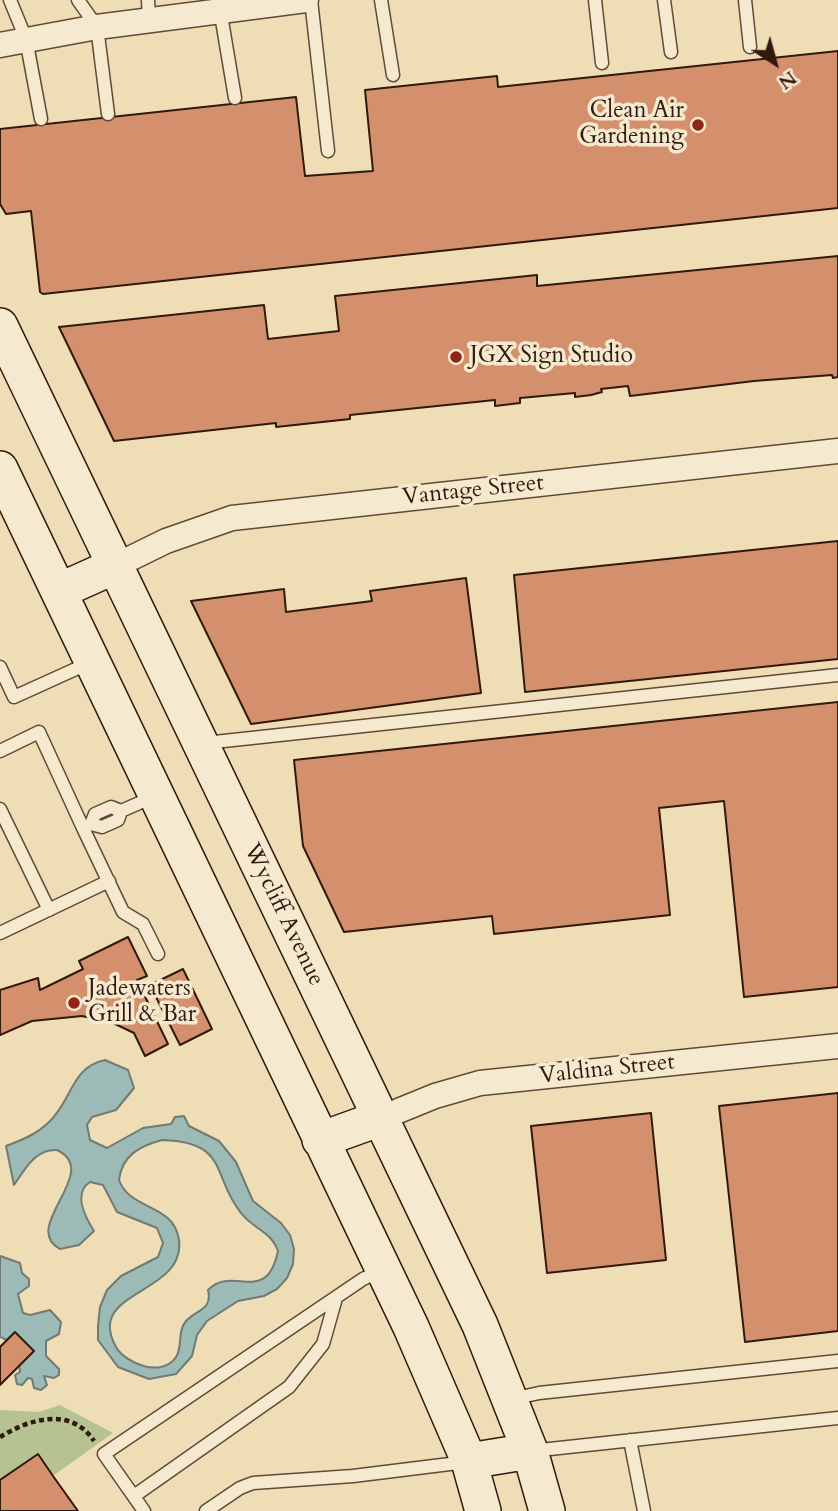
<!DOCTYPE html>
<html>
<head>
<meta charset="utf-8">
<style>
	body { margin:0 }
	#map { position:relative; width:838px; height:1511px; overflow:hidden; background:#efddb5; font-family:Cardo,serif }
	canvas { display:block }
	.north { position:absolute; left:740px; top:28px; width:70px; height:70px; -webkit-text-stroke:5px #f5e9cf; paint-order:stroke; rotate:144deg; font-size:19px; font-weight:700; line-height:28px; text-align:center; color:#31190e }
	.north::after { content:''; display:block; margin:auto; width:24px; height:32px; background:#31190e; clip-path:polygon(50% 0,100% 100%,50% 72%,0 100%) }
</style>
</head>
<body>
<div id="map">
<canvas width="838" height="1511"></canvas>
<div class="north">N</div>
</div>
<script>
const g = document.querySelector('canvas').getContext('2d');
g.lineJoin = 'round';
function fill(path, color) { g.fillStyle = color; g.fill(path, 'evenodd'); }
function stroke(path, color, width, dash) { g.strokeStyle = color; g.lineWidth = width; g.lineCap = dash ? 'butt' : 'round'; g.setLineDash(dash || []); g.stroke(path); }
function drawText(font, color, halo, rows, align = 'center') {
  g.font = font + ' Cardo,serif'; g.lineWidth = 7; g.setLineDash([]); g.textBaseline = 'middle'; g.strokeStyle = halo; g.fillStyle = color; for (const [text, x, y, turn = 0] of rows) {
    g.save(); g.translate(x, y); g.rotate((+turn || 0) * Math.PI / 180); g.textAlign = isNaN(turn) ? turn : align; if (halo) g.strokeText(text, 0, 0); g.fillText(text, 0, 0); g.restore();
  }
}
const green = new Path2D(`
	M60,1405l53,28 -60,43 -15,-22 -38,26v-70l39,2z`);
const water = new Path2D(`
	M105,1060l23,10 6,18 -18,22 -24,7 -5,8 3,15 17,8 36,-20 28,-4 4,-7 9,-1 5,10 30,15 17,21 17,39 28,22 9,12 4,14 -1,15 -6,14 -10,11 -13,7 -26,5 -31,20 -10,14 -5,21 -16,18 -27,5 -31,-12 -20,-27v-14l2,-19 7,-17 14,-14 37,-19 5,-14 -6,-15 -40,-16 -14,-27 -13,-3c-17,11 -5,35 4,49l-15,14 -19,4c-41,-22 43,-77 -3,-99 -22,-1 -32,19 -43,35l-8,-39c16,-6 31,-12 43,-24 23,-21 22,-55 56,-62zM162,1140c68,2 49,36 79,73 12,16 30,18 37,38 -12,56 -45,13 -70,39 5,20 -12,20 -22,31 -9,11 -3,25 -10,36 -14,21 -50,7 -60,-10 -32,-57 70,-52 63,-107 -5,-37 -49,-29 -60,-60 3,-25 21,-34 43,-40z
	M0,1256l20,7 2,10 7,6v7l-11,8 5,19 7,2 20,-5 11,12 -2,12 -13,7v15l13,13v6l-5,3 -10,-2 3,9 -6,5 -7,-2 -2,-9 -4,-1 -6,7 -5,-1 -2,-9 5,-3 -5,-39 -8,7 -7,-3z`);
const building = new Path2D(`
	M838,51v157l-795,86 -3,-2 -9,-81 -25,3 -6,-10v-75l296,-32 9,79 68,-5 -8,-81 132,-14 1,11z
	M838,256v121l-5,1 -1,-3 -78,6 -124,15 -2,-10 -27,3 1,3 -11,3 -16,2v-4l-55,5v5l-25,3v-6l-145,15v4l-74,8v-4l-162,18 -55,-114 205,-22 4,34 71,-8 -4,-35 202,-21v11z
	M838,541v118l-313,33 -11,-117z
	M466,578l15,115 -230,31 -60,-123 93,-12 2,23 86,-11 -2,-10z
	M838,702v285l-94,10 -20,-196 -65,7 11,107 -176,19 -2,-18 -148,16 -41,-86 -9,-86z
	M128,937l19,39 -10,4 31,64 -23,12 -11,-23 -21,-10 -31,-7 -50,5 -32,14v-45l38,-12 2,12 43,-21 -4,-8z
	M183,969l29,60 -32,16 -30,-60z
	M838,1093v238l-93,11 -26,-236z
	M651,1113l15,147 -119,13 -16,-147z
	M15,1332l19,19 -34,34v-38z
	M38,1454l15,22 25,35h-78v-31z`);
const path = new Path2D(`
	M0,1437c29,-18 71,-31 94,4`);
const lane = new Path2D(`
	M10,0l16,39 15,80
	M78,0l19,27 11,87
	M148,0l1,20
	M311,0l17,151
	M381,0l12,75
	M595,0l7,63
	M664,0l7,52
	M745,0l5,47
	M220,9l15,89
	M0,667l14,30 75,-34
	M205,743l633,-68
	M0,751l39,-19 44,96
	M0,809l49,101
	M121,811l-10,-4 -16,7 -4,10 11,3 16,-7 3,-9 32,-14
	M91,824l-8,4 40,84 20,12 15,30
	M0,933l109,-52
	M512,1399l27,-6 299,-32
	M630,1440l14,71
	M531,1451l307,-33
	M134,1496l155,-109 34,-43 13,-46
	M144,1511l-40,-57 259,-175 19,-9
	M206,1511l34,-23 13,-5 100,-7 113,-14`);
const street = new Path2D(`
	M0,45l97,-18 209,-27
	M117,565l49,-24 66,-23 606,-67
	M381,1118l54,-22 45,-13 358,-37`);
const secondary = new Path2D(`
	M0,326l480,999 50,126 17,60
	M0,469l411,858 58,134 14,50
	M59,591l58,-26
	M320,1140l61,-22
	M469,1461l61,-10`);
const markers = [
	[698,125,7,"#8f2418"],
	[456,357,7,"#8f2418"],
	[74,1003,7,"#8f2418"]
];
const poiNames = [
	["Clean Air",684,112,"right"],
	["Gardening",684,138,"right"],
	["JGX Sign Studio",470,357],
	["Jadewaters",88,990],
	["Grill & Bar",88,1016]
];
const streetNames = [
	["Vantage Street",473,491,-6],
	["Wycliff Avenue",283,915,64],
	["Valdina Street",607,1070,-6]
];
fill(green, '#b6c28f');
fill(water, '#9cbab6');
stroke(water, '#717a73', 2);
fill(building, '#d48f6d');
stroke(building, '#31190e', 2);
stroke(lane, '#604a38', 15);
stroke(street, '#604a38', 27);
stroke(secondary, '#31190e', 38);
stroke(path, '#31190e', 4.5, [5, 3.5]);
stroke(lane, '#f5e9cf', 12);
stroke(street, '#f5e9cf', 24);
stroke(secondary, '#f5e9cf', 35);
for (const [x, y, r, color] of markers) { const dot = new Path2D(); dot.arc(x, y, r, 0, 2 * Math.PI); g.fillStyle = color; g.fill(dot); stroke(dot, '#f5e9cf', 2.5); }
drawText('23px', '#31190e', '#f5e9cf', poiNames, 'left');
drawText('23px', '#31190e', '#f5e9cf', streetNames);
</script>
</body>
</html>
